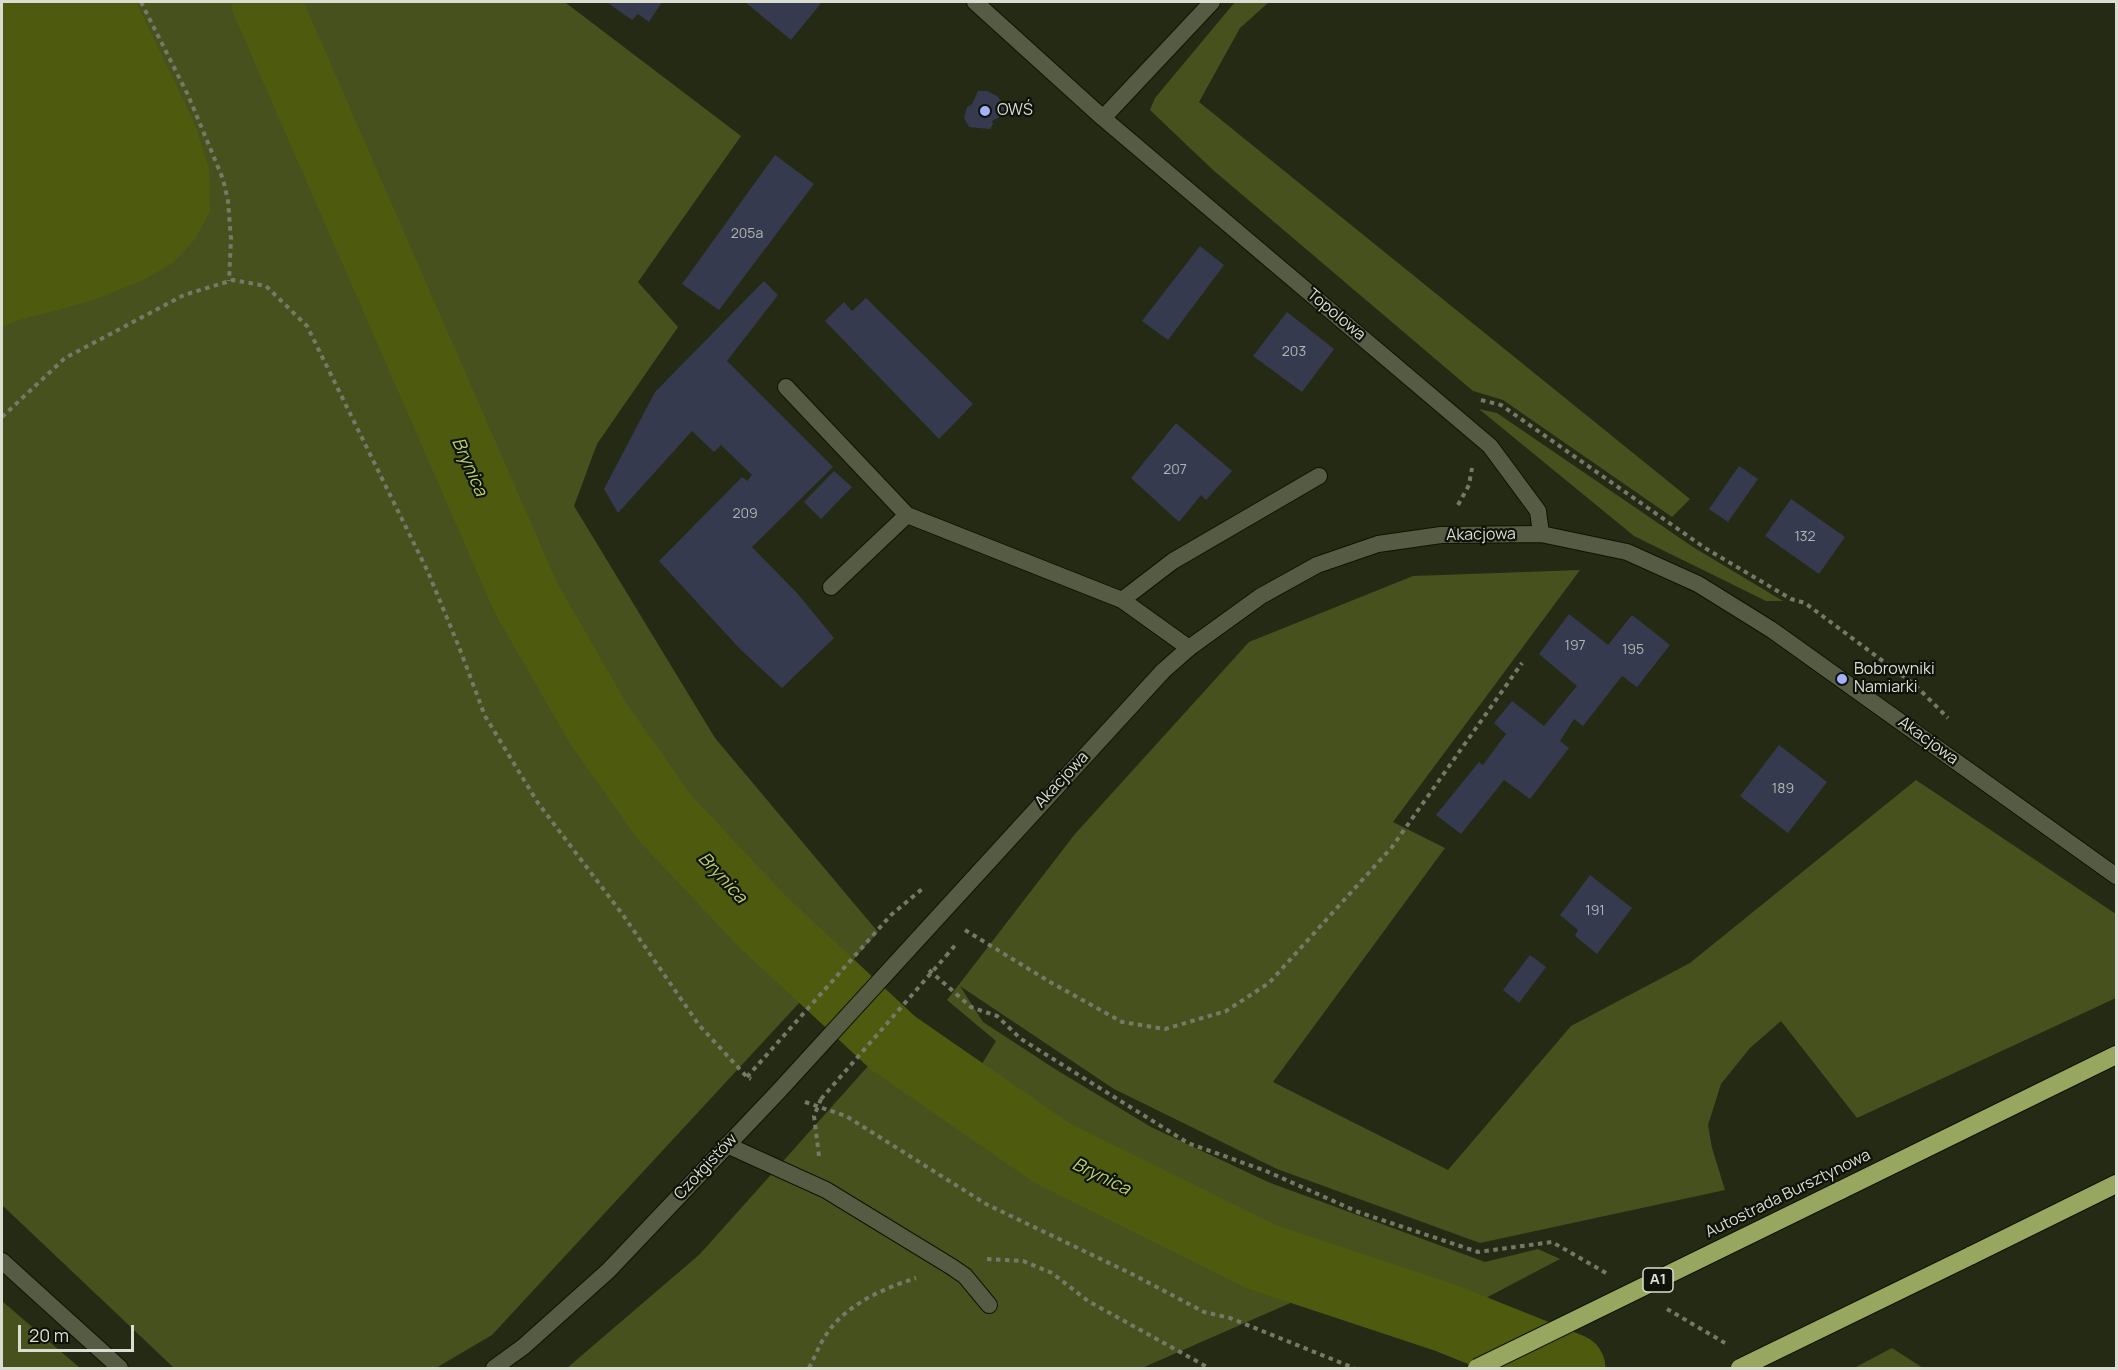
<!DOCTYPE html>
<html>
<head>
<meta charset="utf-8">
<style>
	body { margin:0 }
	#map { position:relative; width:2118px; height:1370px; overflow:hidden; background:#252a15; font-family:Manrope,sans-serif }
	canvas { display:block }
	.frame { position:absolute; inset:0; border:3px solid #daded1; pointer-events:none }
	.scale { position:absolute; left:18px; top:1325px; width:116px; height:27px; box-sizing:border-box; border:3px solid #daded1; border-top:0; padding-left:8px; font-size:18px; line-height:21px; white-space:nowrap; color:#daded1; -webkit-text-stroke:4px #0f1208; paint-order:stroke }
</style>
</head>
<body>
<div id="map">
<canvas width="2118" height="1370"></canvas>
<div class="frame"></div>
<div class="scale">20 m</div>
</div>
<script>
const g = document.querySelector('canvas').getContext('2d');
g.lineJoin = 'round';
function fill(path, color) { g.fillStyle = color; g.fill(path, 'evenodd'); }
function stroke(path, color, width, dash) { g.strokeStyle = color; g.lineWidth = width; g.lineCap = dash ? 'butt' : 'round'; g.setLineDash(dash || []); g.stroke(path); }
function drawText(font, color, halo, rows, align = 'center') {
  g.font = font + ' Manrope,sans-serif'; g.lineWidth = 4.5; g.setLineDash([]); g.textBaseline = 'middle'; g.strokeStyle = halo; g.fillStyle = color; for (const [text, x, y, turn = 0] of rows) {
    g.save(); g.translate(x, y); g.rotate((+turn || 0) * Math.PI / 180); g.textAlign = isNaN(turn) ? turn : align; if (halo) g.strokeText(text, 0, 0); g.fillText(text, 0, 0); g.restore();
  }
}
const green = new Path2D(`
	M2,2h240l100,240 197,421 114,167 159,159 -320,346 -56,33h-262l-172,-163z
	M284,2h283l-1,1 175,133 -103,146 40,45 -81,117 -23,62 141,232 163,194 -33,37 -222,-241 -78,-132z
	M1235,2h34l-29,26 -41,74 491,397 -18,18 -169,-117 -30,-9 -260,-221 -63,-60 5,-12z
	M1479,409l18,4 196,134 90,54h-17l-132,-65z
	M1580,570l-187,252 52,26 -172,234 175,88 123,-144 119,-63 226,-183 200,134v84l-259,120 -76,-97 -31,27 -29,36 -13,41 4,23 13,42 -245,53 -203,-74 -163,-80 -154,-103 23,36 72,47 96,58 117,55 217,80 53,-13 22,10 -99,52 -189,-72 -165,-81 -133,-81 22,-36 -49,-41 128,-166 174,-192 164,-66z
	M878,1055l101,80 159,89 166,73 -162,71h-575l133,-114z
	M2,1300v1l78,67h-78z
	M1892,1348l31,20h-69z`);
const water = new Path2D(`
	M2,2h134l60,125 13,43 1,41 -15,28 -22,24 -32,18 -50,20 -79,21 -10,5z`);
const river = new Path2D(`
	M266,2l260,596 72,125 67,95 98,104 130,121 159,110 210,104 184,61 125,50`);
const building = new Path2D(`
	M609,2h53l-13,20 -11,-8 -6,6 -24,-17z
	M745,2h77l-31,38z
	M978,91h9l10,5 6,7 2,11 -13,7 1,3 -3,5 -21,-2 -5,-9 3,-11 5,-3z
	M775,155l39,29 -95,126 -37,-26z
	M1200,246l24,19 -56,75 -26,-19z
	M764,281l14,14 -51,66 106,106 -81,80 45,46 37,45 -52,50 -42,-39 -81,-88 83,-84 5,4 5,-6 -31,-30 -7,7 -22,-21 -74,82 -14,-24 51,-97z
	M866,298l107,106 -34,35 -114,-118 19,-19 8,9z
	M1287,312l47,37 -32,43 -49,-36z
	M1176,423l56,48 -26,29 -5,-5 -22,27 -48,-44z
	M1739,466l19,13 -30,43 -19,-13z
	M834,471l18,16 -31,32 -17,-17z
	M1791,499l54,38 -26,37 -54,-38z
	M1569,614l39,31 24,-30 38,30 -33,42 -15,-11 -39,50 -9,-7 -14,22 9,7 -39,51 -26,-19 -43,54 -25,-19 43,-53 4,3 23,-31 -12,-11 18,-22 32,25 33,-40 -38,-32z
	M1779,745l48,37 -39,51 -48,-37z
	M1590,875l42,33 -35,46 -22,-18 3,-6 -18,-15z
	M1530,955l16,12 -27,36 -16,-13z`);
const path = new Path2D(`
	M141,2l47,93 35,84 5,22 3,38 -2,42
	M1481,400l20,5 204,143 86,51 14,4 110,82 33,33
	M2,417l63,-59 119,-63 49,-15 33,6 41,40 121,246 31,75 26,69 53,87 85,112 76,110 48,52 4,2
	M1458,505l11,-20 3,-17
	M965,930l85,52 72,40 43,7 61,-18 43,-28 123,-136 130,-184
	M946,956l11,-13
	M929,970l42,37 26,9 24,23 167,104 78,28 92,41 120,40 74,-10 54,31
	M747,1077l144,-162 31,-26
	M805,1102l41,14 140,88 148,71 70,37 26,6 124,50
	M819,1156l-5,-40 7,-17
	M987,1259l36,2 29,12 36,28 121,67
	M1667,1309l58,34
	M809,1368c6,-11 10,-23 17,-33 19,-30 58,-47 90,-57`);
const service = new Path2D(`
	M786,387l121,128
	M831,587l76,-72 215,85 67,48
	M1122,600l51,-39 146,-85
	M727,1145l99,45 126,77 13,9 24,29`);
const minor = new Path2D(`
	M975,2l128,116 387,328 48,65 3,23
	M1103,118l109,-116`);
const tertiary = new Path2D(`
	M2,1261l118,107
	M494,1368l29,-21 85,-76 169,-178 386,-422 26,-23 72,-52 56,-31 61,-21 63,-9 100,-1 86,18 71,32 74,46 344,246`);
const motorway = new Path2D(`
	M1839,1191l277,-136
	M1970,1256l146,-72`);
const pathBridge = new Path2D(`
	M821,1099l125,-143`);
const motorwayBridge = new Path2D(`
	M1477,1368l362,-177
	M1740,1368l230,-112`);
const markers = [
	[985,111,6,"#a4b2fc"],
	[1842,679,6,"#a4b2fc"]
];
const numberNames = [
	["205a",747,234],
	["203",1294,352],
	["207",1175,470],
	["209",745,514],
	["132",1805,537],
	["197",1575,646],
	["195",1633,650],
	["189",1783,789],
	["191",1595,911]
];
const shields = [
	[1658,1280,30]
];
const shieldNames = [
	["A1",1658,1280]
];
const poiNames = [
	["OWŚ",997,111],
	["Bobrowniki",1854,670],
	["Namiarki",1854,688]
];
const streetNames = [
	["Topolowa",1336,315,40],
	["Akacjowa",1481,535,-1],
	["Akacjowa",1928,741,36],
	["Akacjowa",1062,780,-47],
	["Czołgistów",706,1167,-47],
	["Autostrada Bursztynowa",1788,1194,-26]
];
const waterNames = [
	["Brynica",469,467,66],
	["Brynica",722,878,47],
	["Brynica",1101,1177,26]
];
fill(green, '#46511d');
fill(water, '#4e5b0f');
stroke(river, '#4e5b0f', 69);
fill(building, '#363a4f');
stroke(service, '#0f1301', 18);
stroke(minor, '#0f1301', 18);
stroke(tertiary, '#0f1301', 18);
stroke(motorway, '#0f1301', 20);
stroke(path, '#757a68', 4, [4.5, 4.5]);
stroke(service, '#565b44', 16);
stroke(minor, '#565b44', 16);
stroke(tertiary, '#565b44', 16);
stroke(motorway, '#98a760', 18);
stroke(motorwayBridge, '#0f1301', 20, []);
stroke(pathBridge, '#757a68', 4, [4.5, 4.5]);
stroke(motorwayBridge, '#98a760', 18);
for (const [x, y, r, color] of markers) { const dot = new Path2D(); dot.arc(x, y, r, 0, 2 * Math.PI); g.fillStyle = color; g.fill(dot); stroke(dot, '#0f1208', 2); }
drawText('14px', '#b1b5b0', null, numberNames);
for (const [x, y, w] of shields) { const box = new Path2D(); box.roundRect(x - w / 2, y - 12, w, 24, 4.5); g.fillStyle = '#0f1208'; g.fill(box); stroke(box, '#daded1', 1.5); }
drawText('bold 15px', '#daded1', null, shieldNames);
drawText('16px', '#daded1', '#0f1208', poiNames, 'left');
drawText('16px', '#daded1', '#0f1208', streetNames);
drawText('italic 18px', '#bbcf6d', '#0f1208', waterNames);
</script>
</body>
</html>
